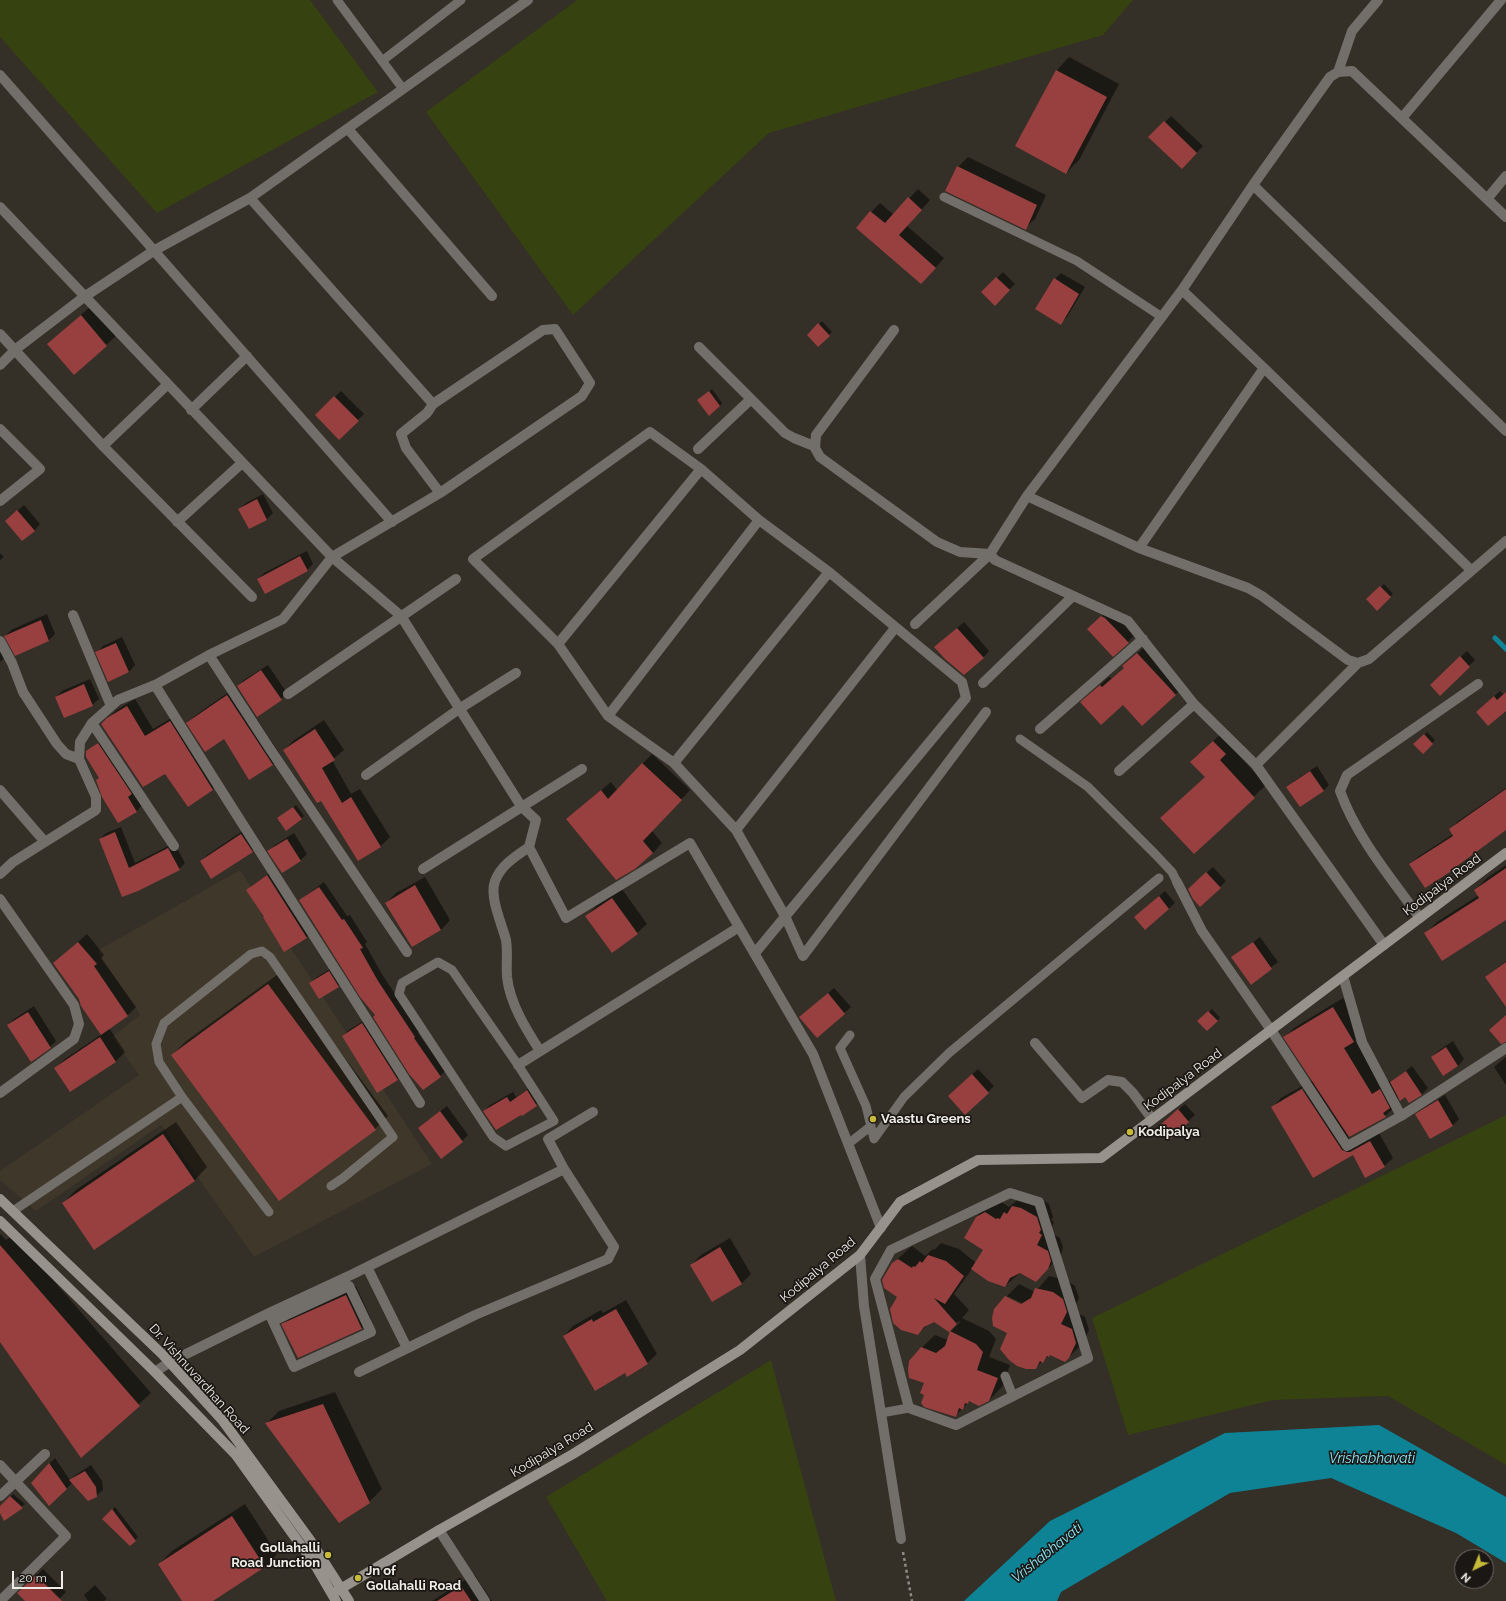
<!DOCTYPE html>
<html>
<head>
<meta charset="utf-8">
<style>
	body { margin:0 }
	#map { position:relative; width:1506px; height:1601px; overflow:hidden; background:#342f27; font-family:Raleway,sans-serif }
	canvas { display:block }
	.north { position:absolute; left:1454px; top:1549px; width:40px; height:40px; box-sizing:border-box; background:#1a1714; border:1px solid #6f6c68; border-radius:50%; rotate:223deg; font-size:11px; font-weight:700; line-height:16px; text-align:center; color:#efece7 }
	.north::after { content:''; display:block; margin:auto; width:14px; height:18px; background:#c9bb3a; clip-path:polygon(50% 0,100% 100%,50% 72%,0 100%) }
	.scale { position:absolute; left:12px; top:1571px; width:51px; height:18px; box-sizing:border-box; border:2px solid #efece7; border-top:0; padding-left:5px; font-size:12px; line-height:14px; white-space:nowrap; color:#efece7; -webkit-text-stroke:3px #1a1714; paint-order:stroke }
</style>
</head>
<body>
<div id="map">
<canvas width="1506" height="1601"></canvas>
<div class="north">N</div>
<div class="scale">20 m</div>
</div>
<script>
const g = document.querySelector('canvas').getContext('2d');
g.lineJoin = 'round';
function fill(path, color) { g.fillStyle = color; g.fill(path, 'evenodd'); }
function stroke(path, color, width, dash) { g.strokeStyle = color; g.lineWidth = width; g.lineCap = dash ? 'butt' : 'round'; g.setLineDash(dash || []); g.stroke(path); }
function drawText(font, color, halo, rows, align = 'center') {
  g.font = font + ' Raleway,sans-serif'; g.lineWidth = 3.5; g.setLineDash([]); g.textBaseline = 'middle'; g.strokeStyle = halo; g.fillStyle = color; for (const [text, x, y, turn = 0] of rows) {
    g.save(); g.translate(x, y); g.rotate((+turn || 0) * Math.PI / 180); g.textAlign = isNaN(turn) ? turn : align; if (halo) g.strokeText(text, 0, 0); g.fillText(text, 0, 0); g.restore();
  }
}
const built = new Path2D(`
	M240,870l192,294 -178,93 -93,-132 -125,86 -36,-31v-9l139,-96 -27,-38 28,-22 -43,-64z`);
const green = new Path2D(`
	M0,0h310l68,92 -221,121 -157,-176z
	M577,0h556l-30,35 -334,98 -196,182 -147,-203z
	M1506,1115v350l-118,-69 -115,4 -145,35 -36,-117z
	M771,1360l65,241h-229l-61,-104z`);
const water = new Path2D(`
	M1379,1425l127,72v66l-50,-30 -125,-55 -101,15 -169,99 -4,9h-93l86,-80 175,-88z`);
const shadow = new Path2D(`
	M1069,57l50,27 -40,76 -13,13 -50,-27 41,-76z
	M1171,116l32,30 -21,22 -32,-31z
	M968,157l78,38 -11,24 -10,9 -78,-37 11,-24z
	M918,189l12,11 -23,26 37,32 -14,16 -73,-47 23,-24 14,12z
	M1003,272l12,12 -20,20 -12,-12z
	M1061,273l24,14 -18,30 -6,6 -6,-44z
	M91,306l25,30 -42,38 -26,-30z
	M822,321l10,11 -14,14 -10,-11z
	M712,389l10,14 -2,3 -19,-8z
	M341,391l23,23 -25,24 -23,-23z
	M263,494l10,19 -6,6 -18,9 -10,-19 7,-6z
	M24,505l16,19 -6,7 -21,-16z
	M307,551l6,13 -6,6 -49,9 6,-6z
	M0,553l4,4 -4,3z
	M1384,584l9,10 -16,15 -10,-9z
	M1108,610l4,2 22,24 -6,6 -34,-19z
	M47,614l8,20 -6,6 -33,14 -11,-18 6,-6z
	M964,622l25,29 -6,7 -41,-17z
	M0,637l9,17 -9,8z
	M122,637l13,28 -6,7 -32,-20 6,-6z
	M1147,645l37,41 -9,9 -52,8 -33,-9 19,-17 3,2 12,-11 8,-10z
	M1467,651l8,9 -35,34 -9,-9z
	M268,665l19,28 -6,6 -43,-13 6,-6z
	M90,679l9,20 -7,6 -36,-8 6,-6z
	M236,687l45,69 -8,9 -49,-27 -37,-15 9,-8z
	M1500,691l4,4 2,-2v16l-23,-3z
	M135,699l18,30 25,-15 43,67 -8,8 -24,17 -24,-33 -63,-49 15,-14z
	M324,720l20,30 -12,10 19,34 9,-5 30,48 -9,9 -23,14 -36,-61 -38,-49 9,-9z
	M1225,730l6,17 35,38 -72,68 12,-76 -15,-15z
	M1427,732l8,8 -12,12 -9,-8z
	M104,738l38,67 -6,7 -36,-34 -13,-26z
	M652,754l38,36 -38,41 10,12 -9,10 -86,-34 44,-37 6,8z
	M1317,766l12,19 -6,6 -35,-4 6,-6z
	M1506,788v41l-47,34 -6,6 -43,-5 8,-7 35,-23 -3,-4 7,-8z
	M296,805l8,11 -3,3 -20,-3z
	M121,827l14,36 39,-20 11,20 -6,6 -41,21 -38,-51 6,-6z
	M247,828l11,17 -6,6 -51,10 6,-6z
	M294,833l13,21 -6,6 -19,12 -13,-21 6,-6z
	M1506,865v54l-80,14 11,-11 42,-27 -4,-5 12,-12z
	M1213,867l13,14 -6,6 -25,-4z
	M274,870l39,61 -6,6 -23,13 -37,-60 7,-6z
	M425,877l25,43 -9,10 -55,-27 10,-10z
	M324,882l23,34 3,-1 17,27 -2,2 18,32 37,55 -2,2 27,38 -5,5 -64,-61 -76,-115z
	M622,889l25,35 -10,9 -50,-17 9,-10z
	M1165,891l10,12 -30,26 -10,-12z
	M87,934l17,21 -3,3 35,49 -8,8 -19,13 16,24 -9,9 -46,30 -15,-23 10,-9 37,-25 -22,-35 -26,-36z
	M1260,937l18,25 -27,21 -18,-25z
	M1506,961v44l-20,-28z
	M335,966l9,14 -6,6 -28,-3 7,-6z
	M281,972l107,144 -13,13 -203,-74 13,-13z
	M834,988l17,19 -34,30 -10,-26z
	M1343,998l20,34 -8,8 27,46 7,-5 2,2 21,-17 16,22 -6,6 -13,8 -3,-6 -7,1 -6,7 2,3 -10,9 -37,21 3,4 28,-8 14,25 -9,8 -30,-12 -41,23 -40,-70 8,-9 32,-18 -28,-43 9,-9zM1306,1086l1,2 -25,14v-2z
	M34,1006l22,35 -6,6 -42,-22 6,-6z
	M1212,1009l8,9 -13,12 -8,-9z
	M368,1018l35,55 -6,6 -54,-43 6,-6z
	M1453,1041l11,18 -6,7 -15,9 -11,-18 6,-6z
	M1506,1057v28l-12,-18z
	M978,1069l16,17 -6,6 -32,-2z
	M534,1085l9,14 -21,16 -38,-4 6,-6 23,-13 3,5z
	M1445,1095l14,24 -6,6 -23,13 -13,-23 6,-6z
	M1185,1104l10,11 -24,22 -4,-17z
	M447,1106l21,29 -6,6 -43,-13z
	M176,1122l31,45 -12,13 -101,69 -31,-46 13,-13z
	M1025,1194l9,1 15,9 4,13 -2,3 3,2 -5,10 11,6 3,9 -2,8 -25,26 -15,-9 -16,14 -33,-17 -18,25 15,16 -7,8 27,13 7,8 -7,18 21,8 -8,22 -13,13 -19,1 -15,15 -30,-22v-11l-10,-29 20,-19 13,5 3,-9 9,-9 -1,-1 -11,9 -14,-9 -5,2 -11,11 -19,-37 -6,-34 19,-17 13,10 8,-7 1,1 7,-7 18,6 17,14 8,-14 -8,-32 14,-13 8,-4 11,7z
	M0,1234l6,6 8,-5 137,158 -70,64 -81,-117z
	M730,1238l21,36 -9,9 -29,17 -22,-35 10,-10z
	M1049,1276l17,4 9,6 4,12 -6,13 12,6 4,13 -7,14 -17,17 -14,-7 -16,14 -26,-35 -14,-23 11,-14v2l19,9 1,-2 -19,-9 12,-12 16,8z
	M356,1286l15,33 -9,9 -64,29 -15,-32 9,-10z
	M626,1300l31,54 -10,9 -21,9 -62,-36 9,-10 28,-16 2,3z
	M335,1392l47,97 -13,13 -102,-79 12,-12z
	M55,1458l15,22 7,-6 14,-9 11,16 1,9 -7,6 -23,-14 -7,7 -17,-25z
	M13,1494l12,10 -21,15 -4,-12z
	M245,1504l32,50 -12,13 -53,34h-29l-24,-37 13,-13z
	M115,1507l23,30 -8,8 -26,-26z
	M43,1569l23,23 -9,9h-31l-7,-8z
	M474,1574l18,27h-60z
	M95,1585l12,14 -3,2h-16l-4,-6z`);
const stream = new Path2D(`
	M1495,638l11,11`);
const building = new Path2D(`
	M1056,70l51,27 -41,77 -51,-28z
	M1164,121l33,32 -15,16 -34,-32z
	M957,166l80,39 -11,25 -81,-39z
	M908,197l14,13 -23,25 37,33 -15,16 -65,-56 14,-17 15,12z
	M996,277l14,13 -15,16 -14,-14z
	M1054,278l25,16 -18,31 -26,-16z
	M81,315l26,31 -33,29 -27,-31z
	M818,323l12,13 -12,11 -11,-12z
	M709,391l11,15 -11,10 -12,-16z
	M334,396l25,25 -20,19 -24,-25z
	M257,499l10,21 -18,9 -11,-20z
	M17,510l18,21 -13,10 -17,-20z
	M300,556l8,15 -43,23 -8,-15z
	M1380,586l11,11 -14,14 -11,-12z
	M1101,616l4,2 24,25 -16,14 -26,-28z
	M41,620l8,21 -34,15 -11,-20z
	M957,628l27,30 -20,17 -19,-16 -11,-12z
	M116,643l13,29 -21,10 -13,-30z
	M1137,653l39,42 -34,31 -19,-21 -22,20 -21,-23 20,-17 2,2 22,-19 -2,-2z
	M1460,656l10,11 -30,29 -10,-11z
	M261,670l21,30 -25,17 -20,-31z
	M84,684l9,22 -29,12 -9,-21z
	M1506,692v19l-18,15 -12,-14 18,-16 3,4z
	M227,695l46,70 -24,15 -25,-41 -19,13 -19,-29z
	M127,706l18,30 25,-15 43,69 -25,17 -23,-33 -22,13 -42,-63 6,-6z
	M315,729l20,31 -13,8 20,35 9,-6 30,50 -23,14 -37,-60 -4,2 -34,-53z
	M1424,734l9,10 -10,10 -10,-10z
	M1213,741l13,13 -6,6 35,38 -61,56 -34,-36 45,-41 -15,-15z
	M98,743l34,51 -4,3 9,15 -19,11 -16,-26 -6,-17 3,-2 -13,-21v-6z
	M642,763l40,37 -39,41 10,12 -18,16 -19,11 -50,-61 35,-29 7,9z
	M1310,771l14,20 -24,16 -14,-20z
	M1506,789v41l-53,39v1l-28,18 -16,-24 44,-28 -4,-7z
	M293,807l9,12 -16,12 -9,-13z
	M115,832l14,36 39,-20 12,22 -42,21 -16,6 -23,-58z
	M241,834l12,18 -42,27 -11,-18z
	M287,839l14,22 -19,12 -15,-22z
	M1506,868v52l-64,41 -18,-28 55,-35 -5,-8z
	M1206,872l15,16 -21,19 -7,-8 -5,-10z
	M267,875l40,63 -23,14 -21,-35h1l-18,-27z
	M415,885l26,45 -29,17 -27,-44z
	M319,887l23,33 2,-1 19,29 -3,1 18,32 37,56 -1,1 27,39 -18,13 -14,-16 -36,-57 2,-2 -15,-18 -61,-97z
	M1159,896l10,13 -24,21 -11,-13z
	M612,898l26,36 -26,19 -27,-37z
	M78,942l19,22 -3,2 34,50 -27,19 -20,-29 -2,-7 -26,-36z
	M1253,942l19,27 -21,16 -20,-28z
	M1506,962v45l-21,-30z
	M329,971l10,16 -20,12 -10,-16z
	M268,984l108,146 -97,71 -108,-146z
	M828,993l17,21 -28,24 -18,-21z
	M1333,1007l21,35 -10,6 28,46 8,-5 10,19 -7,5 3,4 -37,20 -66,-100z
	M1208,1011l10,10 -11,10 -10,-10z
	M28,1012l23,36 -20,14 -24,-37z
	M1506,1015v27l-5,2 -12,-14z
	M362,1023l36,57 -21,13 -35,-57z
	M100,1037l16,25 -46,30 -16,-24z
	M1446,1047l12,19 -15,10 -12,-19z
	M1406,1071l16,24 -13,8 -4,-6 -5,4 -10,-19z
	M972,1074l17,19 -24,22 -17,-19z
	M1302,1089l40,61 5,2h3l20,-11 15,26 -20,11 -12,-23 -40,23 -42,-71z
	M527,1090l10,16 -15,10 -1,-1 -25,15 -13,-19 24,-14 3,5z
	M1438,1100l15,26 -23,13 -15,-25z
	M1178,1109l11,13 -18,17 -12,-13z
	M440,1111l23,31 -22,17 -23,-31z
	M163,1134l32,47 -101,69 -32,-47z
	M1012,1206l9,2 16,9 4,13 -2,3 3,2 -5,10 11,6 3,10 -3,8 -12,13 -16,-9 -10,5 -5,9 -17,-6 -17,-12 12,-19 -19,-12 12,-21 9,-5 11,7 1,-1 3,1 4,-7 3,2z
	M0,1245l140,161 -59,52 -81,-116z
	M720,1247l22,37 -30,18 -22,-37z
	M928,1255l18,6 18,15 -19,28 -11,-6 23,26 -8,8 -15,-10 -10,5 -6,8 -17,-5 -8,-7 -3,-14 7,-12 -13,-9 -2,-8 10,-17 6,-4 14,9 1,-2 2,1 5,-6 2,2z
	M1035,1288l18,4 10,7 4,13 -6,12 11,5 4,14 -7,15 -4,4 -15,-7 -1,2 -2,-1 -4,7 -3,-2 -4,8h-10l-9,-3 -8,-6 -9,-11 7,-16 -14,-7 -1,-8 2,-9 11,-13 16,8 10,-6z
	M346,1295l16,34 -64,29 -17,-34z
	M616,1309l32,55 -21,13 -2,-4 -30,18 -32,-55 29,-17 1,3z
	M950,1331l26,13 7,8 -6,18 21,8 -9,23 -10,5 -10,-5 -1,3 -3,-1 -2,7 -4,-2 -3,9 -32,-10 -3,-4 3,-8 -4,-2 4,-10 -15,-5 -1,-8 1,-9 12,-14 15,6 9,-7z
	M323,1404l47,99 -31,20 -74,-100z
	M49,1463l18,26 -18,17 -18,-23z
	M85,1471l11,16 1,10 -9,4 -19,-21z
	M10,1496l13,12 -19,13 -4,-8v-7z
	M112,1509l24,32 -6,5 -28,-27z
	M232,1516l33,51 -52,34h-31l-24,-37z
	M36,1575l26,26h-37l-8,-8z
	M461,1586l10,15h-34z`);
const path = new Path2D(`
	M903,1552l9,49`);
const lane = new Path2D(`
	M337,0l66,89
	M382,61l79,-61
	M944,197l133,64 85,56
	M1020,739l68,48 67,67 17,18 5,10
	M438,962l14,8 66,95 36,56 -48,25 -13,-9 -94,-143 3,-11z
	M850,1035l-10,13 26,58 8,33 30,-42 45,-44 210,-175
	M848,1144l23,-18
	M13,1211l169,-114
	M269,1212l-87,-115 -23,-35 -3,-18 8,-21 87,-69 11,-3 8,6 123,180 -50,41 -12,8
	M1005,1376l8,20
	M881,1413l28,-5`);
const street = new Path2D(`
	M1338,72l14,-41 26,-31
	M0,75l392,447
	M1402,118l99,-118
	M348,129l144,167
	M1253,185l253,246
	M250,198l278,-198
	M1487,199l19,-23
	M0,207l332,350 69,59 120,190 15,14 -7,27 37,71 124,-75 123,211 68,174
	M1182,290l82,78 207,202
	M894,330l-78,105 -1,13 5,9 117,85 23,10 30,2
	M0,334l103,112 149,151
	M699,347l86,86 9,5 20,8
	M0,365l16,-16 68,-52 71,-47 95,-52 183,206 -6,9 -26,21 5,14 34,45
	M191,410l56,-54
	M0,429l40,40 -40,32
	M103,446l64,-61
	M698,449l53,-50
	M1027,496l112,52 109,40 14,8 86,64 10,3 11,-4 137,-118
	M177,522l65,-59
	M1139,548l125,-180
	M73,615l38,91
	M915,624l75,-70
	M0,641l12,22 11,29 34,52 9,10 13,5
	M558,644l143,-175
	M209,655l61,94 137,203
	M983,683l90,-87
	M155,685c87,140 177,278 265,418
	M288,694l168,-115
	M608,716l151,-196
	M92,723l82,123
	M1040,729l103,-90
	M674,763l155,-191
	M1256,765l102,-102
	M1119,771l75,-67
	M366,775l93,-66 57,-36
	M0,790l45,52
	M736,830l159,-202
	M529,847c-13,9 -28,18 -34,34 -6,16 7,43 11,59 2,12 0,25 1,37 3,27 19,52 33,74
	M423,869l159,-100
	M0,874l13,-12 83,-52v-13l-17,-38 1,-17 12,-19 26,-23 37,-15 54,-30 74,-36 49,-62 108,-64 142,-97 8,-13 -35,-54 -12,1 -110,74
	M1177,882l25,49 69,99 76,116 54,-30 105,-68
	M0,899l74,106 5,19 -5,15 -74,54
	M1420,918c-29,-40 -63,-80 -80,-127l7,-16 131,-91
	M1384,945l-128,-180 -62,-61 -66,-83 -133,-61 -5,-6 37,-58 155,-206 71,-105 77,-108 8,-5 14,-1 154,146
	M755,953l211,-255 -4,-16 -133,-110 -70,-52 -58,-51 -51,-37 -177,127 85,85 50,72 66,47 62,67 49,86 18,40 183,-244
	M1343,976l19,66 39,74
	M1035,1043l47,55 26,-18 14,2 11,11 19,26
	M518,1065l221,-138
	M1010,1193l29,9 49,156 -132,67 -47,-17 -34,-129 16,-29z
	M860,1255l4,51 37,233
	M367,1267l40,81
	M269,1313l25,54 77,-35 -22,-46 -76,35
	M155,1372l15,-10 99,-49 84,-39 211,-105
	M359,1372l116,-57 133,-56 6,-12 -50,-78 -16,-30 45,-27
	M0,1465l66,71 -66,65
	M0,1496l45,-42
	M439,1530l46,71`);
const secondary = new Path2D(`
	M0,1199l162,155 61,67 87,119 39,61
	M0,1221l155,151 81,83 79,110 21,36
	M332,1594l107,-64 134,-76 167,-104 120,-95 40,-53 78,-42 123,-2 405,-305`);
const markers = [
	[873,1119,4,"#c9bb3a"],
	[1130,1132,4,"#c9bb3a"],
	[328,1555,4,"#c9bb3a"],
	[358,1578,4,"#c9bb3a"]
];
const streetNames = [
	["Kodipalya Road",1442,885,-37],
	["Kodipalya Road",1183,1080,-37],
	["Kodipalya Road",818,1270,-40],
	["Dr. Vishnuvardhan Road",199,1379,48],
	["Kodipalya Road",552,1450,-31]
];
const poiNames = [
	["Vaastu Greens",881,1119],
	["Kodipalya",1138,1132],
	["Gollahalli",320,1548,"right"],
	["Road Junction",320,1563,"right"],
	["Jn of",366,1571],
	["Gollahalli Road",366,1586]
];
const waterNames = [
	["Vrishabhavati",1372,1459],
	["Vrishabhavati",1047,1553,-39]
];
fill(built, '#3f3729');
fill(green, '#374211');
fill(water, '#0f8396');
fill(shadow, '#0007');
stroke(stream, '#0f8396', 5);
fill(building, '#98403f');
stroke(path, '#8e8a84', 2.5, [3, 3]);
stroke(lane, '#726f6b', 9);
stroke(street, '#726f6b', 10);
stroke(secondary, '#97928c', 10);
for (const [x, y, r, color] of markers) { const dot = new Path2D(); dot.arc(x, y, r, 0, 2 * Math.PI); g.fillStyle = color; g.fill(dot); stroke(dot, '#1a1714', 1.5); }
drawText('13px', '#efece7', '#1a1714', streetNames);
drawText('bold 13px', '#efece7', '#1a1714', poiNames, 'left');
drawText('italic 14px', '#8ee7fa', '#1a1714', waterNames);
</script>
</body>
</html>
